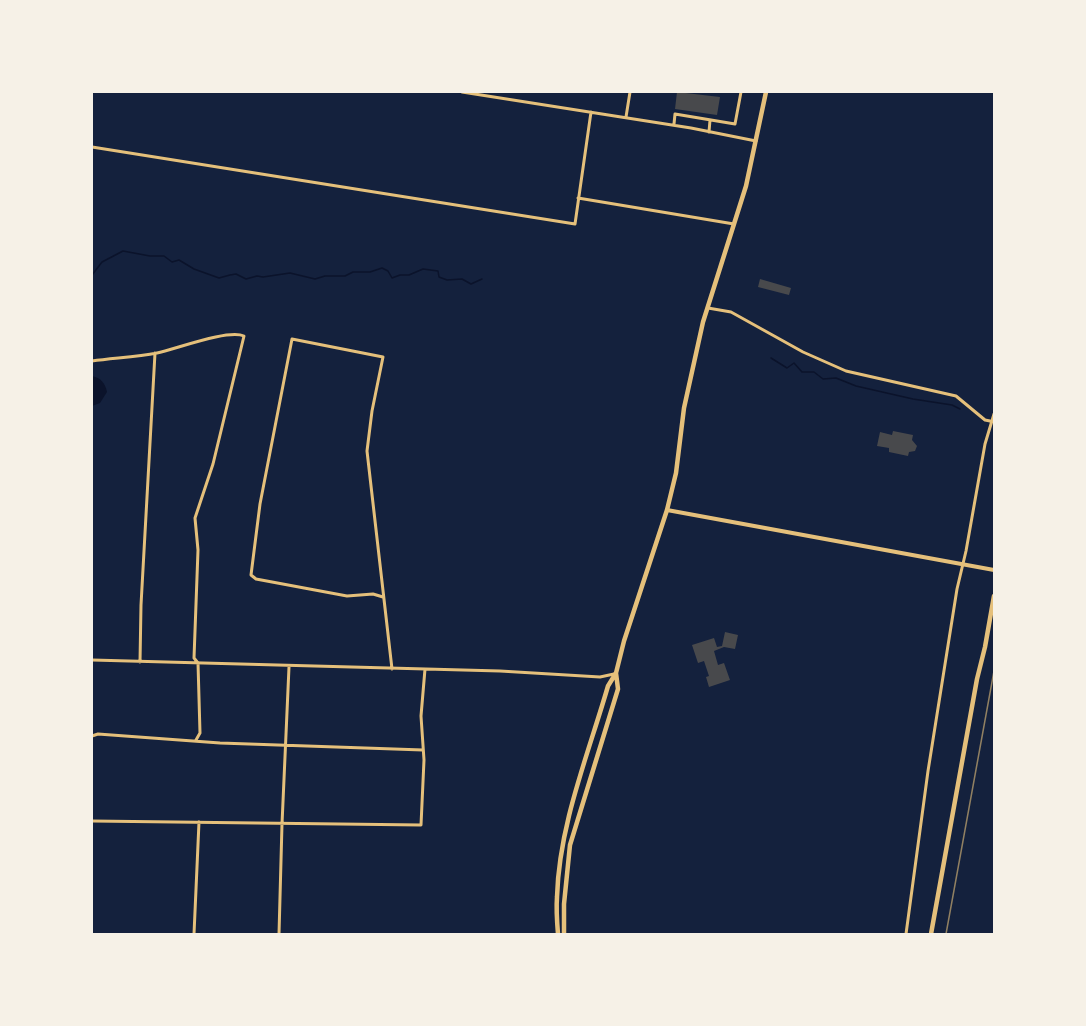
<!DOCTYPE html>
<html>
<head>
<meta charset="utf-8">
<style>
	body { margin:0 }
	#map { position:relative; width:1086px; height:1026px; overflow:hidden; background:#14213d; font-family:"Fira Sans Condensed",sans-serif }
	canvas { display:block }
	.frame { position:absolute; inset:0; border:93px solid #f6f1e7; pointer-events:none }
</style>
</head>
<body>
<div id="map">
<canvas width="1086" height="1026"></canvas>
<div class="frame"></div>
</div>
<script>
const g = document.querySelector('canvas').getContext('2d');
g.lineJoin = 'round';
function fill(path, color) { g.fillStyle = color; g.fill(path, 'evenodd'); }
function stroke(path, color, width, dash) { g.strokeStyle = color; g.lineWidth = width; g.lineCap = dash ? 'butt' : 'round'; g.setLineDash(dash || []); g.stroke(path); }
const water = new Path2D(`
	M92,376c9,2 13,7 15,16l-7,11 -8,3z`);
const stream = new Path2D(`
	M92,275l10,-13 21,-11 27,5h14l8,6 7,-2 15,9 25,9 11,-3 6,-1 10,5 11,-3 6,1 27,-4 25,6 10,-3h20l8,-4h17l12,-4 6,3 4,7 8,-3h9l14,-6 15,2 1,6 8,3 15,-1 9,5 11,-5
	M771,358l16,10 7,-5 8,9h12l9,7 13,-1 20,8 57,13 39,6 8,4`);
const building = new Path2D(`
	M677,92l43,5 -3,18 -42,-6z
	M760,279l31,9 -2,7 -31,-8z
	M893,431l20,4 -1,5 5,6 -2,5 -6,1 -1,4 -19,-4v-4l-12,-2 3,-14 12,3z
	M725,632l13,3 -3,14 -11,-2 -10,4 4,14 6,-2 6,17 -21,7 -3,-10 3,-1 -5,-15 -6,2 -6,-18 22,-7 3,9 5,-1z`);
const service = new Path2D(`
	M92,445v44`);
const minor = new Path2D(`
	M462,92l229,36 65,13
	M626,117l4,-25
	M674,124l1,-10 60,10 6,-32
	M709,132l1,-12
	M92,147l483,77 16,-112
	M578,198l156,26
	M708,308l23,4 72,40 43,19 110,25 29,24 5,1
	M92,361c21,-3 44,-4 65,-8 19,-4 71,-24 87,-17l-31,128 -18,54 3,32 -4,108 4,5 2,70 -4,7
	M383,597l-10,-3 -26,2 -91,-17 -5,-4 9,-71 32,-165 91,18 -11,54 -5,40 25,218
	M92,660l408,11 100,6 14,-3
	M140,662l1,-57 14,-252
	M92,736l6,-2 122,9 203,7
	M92,821l329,4 3,-65 -3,-44 4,-47
	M194,934l5,-112
	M279,934l3,-110 7,-157
	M906,934l22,-163 29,-182 9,-38 19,-107 9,-30`);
const tertiary = new Path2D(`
	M667,510l327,60`);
const secondary = new Path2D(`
	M558,934c-1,-12 -2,-24 -1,-37 2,-72 31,-142 51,-211l8,-13 8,-32 43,-131 9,-37 8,-65 19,-86 43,-136 20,-94
	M564,934v-30l6,-59 48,-156 -2,-16`);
const primary = new Path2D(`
	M931,934l46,-255 8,-32 9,-51`);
const tram = new Path2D(`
	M946,934l48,-263`);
fill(water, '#0b132b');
stroke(stream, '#0b132b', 1.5);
fill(building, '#48494c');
stroke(service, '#e5c07b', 1.5);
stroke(minor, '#e5c07b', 3);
stroke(tertiary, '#e5c07b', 4);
stroke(secondary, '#e5c07b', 4.5);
stroke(primary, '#e5c07b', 4.5);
stroke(tram, '#918062', 1.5);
</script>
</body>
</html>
